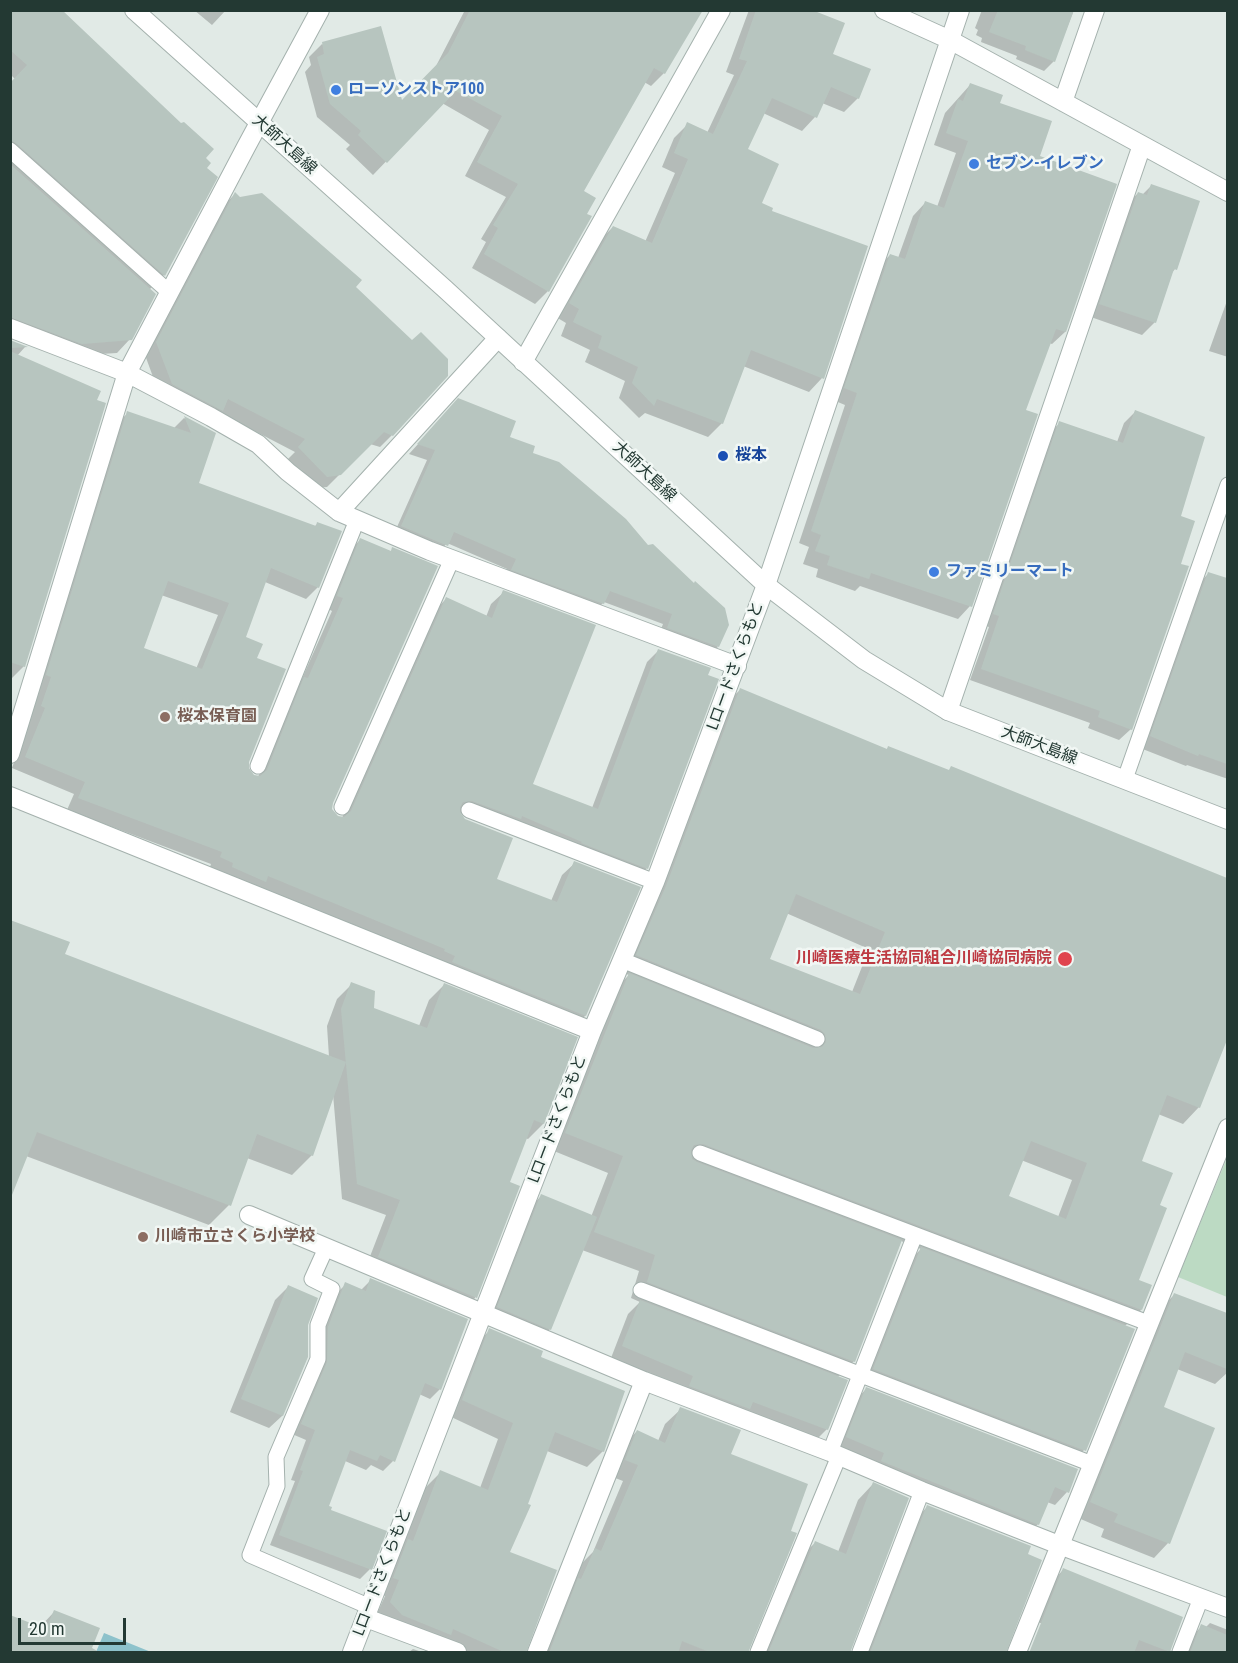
<!DOCTYPE html>
<html>
<head>
<meta charset="utf-8">
<style>
	body { margin:0 }
	#map { position:relative; width:1238px; height:1663px; overflow:hidden; background:#e1eae6; font-family:"Roboto Condensed",sans-serif }
	canvas { display:block }
	.frame { position:absolute; inset:0; border:12px solid #233933; pointer-events:none }
	.scale { position:absolute; left:18px; top:1618px; width:108px; height:27px; box-sizing:border-box; border:3px solid #233933; border-top:0; padding-left:8px; font-size:18px; line-height:21px; white-space:nowrap; color:#233933; -webkit-text-stroke:4px #f1f7f4; paint-order:stroke }
</style>
</head>
<body>
<div id="map">
<canvas width="1238" height="1663"></canvas>
<div class="frame"></div>
<div class="scale">20 m</div>
</div>
<script>
const g = document.querySelector('canvas').getContext('2d');
g.lineJoin = 'round';
function fill(path, color) { g.fillStyle = color; g.fill(path, 'evenodd'); }
function stroke(path, color, width, dash) { g.strokeStyle = color; g.lineWidth = width; g.lineCap = dash ? 'butt' : 'round'; g.setLineDash(dash || []); g.stroke(path); }
function drawText(font, color, halo, rows, align = 'center') {
  g.font = font + ' "Roboto Condensed","Noto Sans JP",sans-serif'; g.lineWidth = 5; g.setLineDash([]); g.textBaseline = 'middle'; g.strokeStyle = halo; g.fillStyle = color; for (const [text, x, y, turn = 0] of rows) {
    g.save(); g.translate(x, y); g.rotate((+turn || 0) * Math.PI / 180); g.textAlign = isNaN(turn) ? turn : align; if (halo) g.strokeText(text, 0, 0); g.fillText(text, 0, 0); g.restore();
  }
}
const green = new Path2D(`
	M1227,1158v139l-49,-20z`);
const water = new Path2D(`
	M104,1633l47,19h-55z`);
const shadow = new Path2D(`
	M10,10l194,149 1,9 -41,107 -15,15 -19,49 -13,14 -49,3 -58,-22v-250l5,-5 -5,-5z
	M194,10h32l-14,15z
	M465,10h236l-37,63 -13,13 -7,-4 -62,110 -34,99 -13,13 -63,-36 14,-26 -5,-3 25,-42 -41,-21 24,-46 -47,-27 -69,72 -27,-26 4,-4 -33,-28 -12,-45 6,-7 -2,-8 13,-13 79,59 34,-35z
	M749,10h59l50,88 -14,14 -22,-9 -7,14 -13,14 -39,-18 -17,37 14,54 10,8 97,35 -45,131 -13,14 -66,-26 -21,57 -14,14 -63,-24 -6,5 -20,-20 6,-17 -40,-19 5,-12 -29,-14 5,-13 -10,-6 43,-76 14,-14 32,15 30,-69 -13,-6 12,-29 14,-14 19,9 27,-58 -8,-3z
	M982,10h92l-20,51 -10,10 -28,-12 1,-3 -36,-14 1,-4 -6,-3 2,-5 -3,-2z
	M970,85l28,19 40,53 27,175 -13,12 -3,-1 -25,68 -54,195 -12,13 -98,-33 -5,5 -39,-14 2,-8 -15,-5 6,-17 -10,-4 46,-138 -12,-5 44,-132 13,-13 8,3 15,-42 12,-13 12,4 19,-54 -22,-8 11,-32z
	M1151,186l24,83 -4,5 -16,48 -13,13 -54,-19 38,-110 12,-13 4,2z
	M235,194l119,93 58,55 -20,93 -12,12 -10,-3 -43,43 -13,1 -27,-28 8,-8 -75,-39 -60,-17 -15,-41 78,-149z
	M1228,298v59l-19,-6z
	M10,341l15,6 -8,9 7,310 -13,13z
	M449,410l59,28 23,16 187,193 -10,9 -50,-19 5,-13 -59,-22 -11,11 -90,-34 4,-10 -60,-26 -10,12 -44,-19 34,-76 -18,-6z
	M1135,412l-4,317 -12,11 -31,-12 2,-5 -120,-43 19,-53 -6,-2 65,-191 12,-11 57,19 7,-19z
	M128,413l45,16 11,-11 30,16 -17,50 117,43 4,-4v64l-12,12 -41,-17 -21,56 11,21 -8,109 6,8 5,1 35,-87 7,-7 32,-72 -6,-3 22,-56 12,-12 30,12 3,-3 -61,254 -1,6 6,8 5,1 92,-207 12,-12 40,18 5,-13 13,-12 27,193 61,23 55,-146 12,-12 -12,218 -13,12 -177,-68 38,68 56,21 11,-26 13,-12 64,25 -54,128 -12,12 -364,-158 2,-6 -144,-54 7,-16 -62,-26 28,-79 -5,-2 80,-262zM161,595l57,20 -22,54 -53,-20z
	M1208,574l20,6v199l-41,-14 -1,1 -46,-18 57,-163z
	M740,690l146,60 2,-2 340,133v155l-29,71 -16,17 -25,-10 -18,48 18,44 -21,75 4,29 -16,16 -41,124 -10,11 -210,-82 47,-120 10,-10 -20,-8 -47,120 -17,17 -10,51 -13,13 -203,-84 17,-44 12,-12 -9,-4 8,-27 -57,-21 -32,79 -12,13 -52,-22 43,-111 12,-13 50,21 17,-44 -59,-24 63,-157 17,-17 -8,-3 102,-266zM786,913l83,36 -17,43 -84,-33zM1021,1160l51,20 -14,37 -51,-20z
	M10,925l53,30 266,102 -2,-31 10,-27 15,-15 21,25 46,17 10,-26 15,-15 132,53 -33,86 -15,15 -3,-1 -17,44 10,5 -43,111 -15,15 -96,-41 22,-57 -44,-16 -9,-105 -21,61 -20,20 -45,-17 -18,47 -20,20 -183,-69 -16,39z
	M371,1280l69,109 -10,10 -11,-5 -26,67 -10,10 -12,-6 -5,5 -21,-9 -18,46 43,62 -10,10 -90,-34 25,-64 -4,-1 15,-40 -14,-6 26,-96 18,-44 10,-10 15,6z
	M288,1287l19,37v33l-25,59 -13,12 -39,-16 45,-112z
	M1174,1295l23,20 31,11v46l-13,12 -38,-15 -15,39 51,21 -45,114 -14,15 -53,-21 3,-8 -28,-12 83,-207z
	M490,1330l49,28 64,93 -16,16 -40,-16 -39,102 17,99h-92l-58,-34 10,-22 -7,-2 47,-106 16,-16 39,16 18,-49 -51,-24 27,-69z
	M866,1389l211,81 -10,22 -12,13 -8,-3 -9,22 -12,13 -191,-87 19,-48z
	M681,1409l48,46 18,197h-207l39,-86 14,-14 30,-71 -13,-5 12,-29 15,-16 21,10 7,-17z
	M873,1484l-24,168h-89l39,-94 16,-15 23,9 20,-52z
	M927,1507l78,145h-143l50,-129z
	M1063,1570l106,78 1,4h-51l-84,-31 16,-38z
	M55,1611l34,41 -50,-24z
	M1210,1623l18,7v22h-46l4,-10 16,-16 4,1z
	M413,1649l9,3h-13z`);
const building = new Path2D(`
	M10,10h52l119,113 3,-1 30,27 -8,9 5,5 -4,5 11,9 -53,99 -149,-133 -6,-3v-57l17,-18 -17,-15z
	M470,10h233l-38,64 -11,-6 -70,123 12,7 -9,16 5,2 -43,76 -65,-38 14,-26 -5,-3 25,-41 -41,-22 25,-46 -46,-25 -69,72 -29,-28 3,-4 -31,-27 -13,-47 7,-3 -2,-12 59,-16 21,74 46,-47z
	M756,10h56l33,13 -12,31 38,15 -12,30 -28,-12 -14,31 -45,-20 -24,51 31,15 -17,39 11,5 -1,3 96,35 -44,133 -73,-29 -28,74 -66,-25 -3,7 -22,-23 6,-16 -40,-19 4,-12 -29,-14 6,-13 -10,-6 44,-77 39,17 36,-84 -14,-6 13,-31 26,12 34,-73 -8,-2z
	M998,10h76l-19,52 -30,-12 1,-4 -37,-14z
	M970,83l33,12 -3,8 52,18 -12,35 77,28 -51,148 -10,-3 -30,81 12,4 -66,193 -101,-34 -2,6 -42,-14 3,-9 -15,-5 6,-16 -10,-4 46,-138 -13,-5 46,-134 15,5 20,-58 19,7 24,-67 -22,-8 12,-34 5,2z
	M10,164l146,130 -24,46 -50,4 -72,-27z
	M1151,184l49,17 -23,69 -3,-1 -18,54 -57,-19 39,-112 9,3z
	M235,192l5,5 22,-4 100,87 -6,7 56,53 9,-8 27,27v17l-55,60 -9,-4 -43,43 -14,2 -29,-30 7,-8 -77,-40 -5,12 -51,-27 -16,-42z
	M10,340l18,7 -18,1z
	M10,351l91,40 -4,9 9,3 -81,264 -15,-5z
	M458,398l58,23 -6,16 25,9 -2,7 26,9 67,57 22,26 5,-1 41,39 1,-2 30,27 4,17 -10,22 -52,-19 5,-14 -62,-23 -6,13 -93,-34 5,-11 -62,-27 -6,14 -47,-20 34,-76 -18,-6z
	M1135,410l70,27 -24,79 14,5 -14,43 8,2 -57,164 -34,-13 2,-6 -119,-42 18,-53 -6,-2 66,-193 64,22z
	M127,411l64,22 -7,-17 32,17 -17,50 117,43 1,-4 25,9 -23,57 -48,-20 -25,69 17,7 -6,14 29,11 -37,93v6l5,7 6,1 7,-6 37,-93 4,1 35,-80 -6,-2 23,-58 31,13 1,-4 46,19 -105,237 -1,6 6,7 6,1 7,-6 95,-214 46,21 11,-28 93,35 -63,159 65,25 60,-160 53,19 -3,7 11,4 -71,190 -67,-26 1,-1 -60,-26 -1,3 -49,-18 -9,1 -3,5v5l5,7 48,19 -16,41 60,23 17,-41 67,26 -55,129 -134,-54 3,-6 -11,-5 1,-2 -177,-73 -2,6 -34,-15 1,-4 -13,-6 2,-5 -144,-54 7,-16 -60,-25 20,-49 -4,-2 10,-29 -5,-2zM168,581l61,22 -27,66 -58,-21z
	M1208,572l19,6v186l-28,-10 -1,2 -48,-20z
	M740,688l147,61 1,-3 61,24 2,-4 276,112v162l-27,68 -33,-13 -25,66 31,12 -13,32 7,3 -28,72 13,5 -10,25 -439,-166 -9,1 -3,5 1,9 5,3 205,78 -47,122 -208,-80 8,-27 -61,-23 29,-76 -58,-23 64,-160 184,75 9,-1 4,-5 -1,-8 -4,-4 -185,-75 30,-69zM796,894l89,38 -25,62 -90,-35zM1031,1141l56,22 -21,56 -57,-23z
	M10,920l60,22 -5,12 281,108 -33,94 -56,-22 -26,72 -194,-74 -25,63h-2z
	M351,982l24,9 -1,17 53,20 17,-45 134,54 -34,87 -10,-4 -24,62 10,4 -43,112 -99,-41 22,-57 -43,-16 -16,-175z
	M541,1194l56,23 -46,113 -54,-23z
	M921,1247l214,82 -49,122 -213,-82z
	M370,1278l98,41 -27,71 -16,-7 -30,79 -15,-7 -3,6 -27,-11 -21,56 3,1 -1,3 56,21 -15,39 -93,-35 24,-64 -3,-1 15,-40 -14,-6 26,-62 1,-35 17,-45 21,9z
	M288,1285l30,13 -10,27v32l-25,59 -42,-17z
	M1174,1293l53,20v56l-42,-17 -21,55 51,21 -45,116 -56,-22 4,-8 -28,-12z
	M640,1300l208,80 -20,50 -75,-28 -3,7 -61,-23 4,-10 -71,-30z
	M489,1328l54,23 -2,6 84,34 -21,61 -49,-20 -27,72 3,1 -21,47 47,18 -31,83h-20l-53,-24 -2,6 -49,-20 -12,-13 9,-22 -6,-2 15,-39 5,2 27,-71 48,20 25,-67 -51,-23z
	M866,1387l212,82 -9,24 -14,-6 -16,38 -158,-64 3,-8 -38,-16z
	M680,1407l61,23 -10,24 77,30 -17,47 6,2 -49,120h-36l-30,-12 -4,12h-129l29,-75 3,1 14,-31 6,3 37,-86 -13,-5 12,-30 28,13z
	M873,1482l36,16 -59,155h-82l47,-112 31,13z
	M927,1505l104,41 -3,8 14,6 -36,93h-136z
	M1063,1568l120,49 -13,35 -31,-12 -5,13h-105z
	M54,1610l46,18 -8,20 9,5h-91v-38l36,14z
	M1201,1624l26,11v18h-37z`);
const service = new Path2D(`
	M10,150l159,142
	M258,766l99,-246
	M1125,779l103,-294
	M342,807l110,-248
	M469,810l186,72
	M622,960l195,79
	M700,1153l448,170
	M326,1248l-14,31 20,10 -14,36v34l-42,98 1,29 -27,69 120,52
	M641,1290l451,174
	M830,1452l85,-217
	M758,1652l81,-196
	M860,1652l62,-161
	M1180,1652l21,-54`);
const minor = new Path2D(`
	M884,10l66,30 278,152
	M1063,102l32,-92
	M10,328l117,45 84,44 47,27 30,28 51,40 91,39 307,115
	M523,362l198,-352
	M339,512l159,-174
	M948,711l194,-566
	M10,754l117,-381 119,-226 74,-137
	M10,796l582,235
	M249,1215l395,166 186,71 92,39 137,54 169,63
	M366,1618l91,34
	M352,1652l240,-621 63,-149 111,-297 194,-575
	M537,1652l107,-271
	M1017,1652l211,-524`);
const tertiary = new Path2D(`
	M134,10l311,279 321,296 98,75 84,51 280,109`);
const markers = [
	[336,90,6,"#3f7fe0"],
	[974,164,6,"#3f7fe0"],
	[723,456,6,"#1a4fb4"],
	[934,572,6,"#3f7fe0"],
	[165,717,6,"#8d6e63"],
	[1065,959,8,"#e0444e"],
	[143,1237,6,"#8d6e63"]
];
const shopNames = [
	["ローソンストア100",348,90],
	["セブン-イレブン",986,164],
	["ファミリーマート",946,572]
];
const streetNames = [
	["大師大島線",284,145,42],
	["大師大島線",644,472,43],
	["Lロードさくらもと",736,666,-70],
	["大師大島線",1039,746,21],
	["Lロードさくらもと",558,1119,-69],
	["Lロードさくらもと",383,1572,-69]
];
const transitNames = [
	["桜本",735,456]
];
const educationNames = [
	["桜本保育園",177,717],
	["川崎市立さくら小学校",155,1237]
];
const healthNames = [
	["川崎医療生活協同組合川崎協同病院",1052,959]
];
fill(green, '#bcdac3');
fill(water, '#8dc2cb');
fill(shadow, '#0003');
fill(building, '#b7c5bf');
stroke(service, '#a4b1ad', 17);
stroke(minor, '#a4b1ad', 20);
stroke(tertiary, '#a4b1ad', 20);
stroke(service, '#fff', 15);
stroke(minor, '#fff', 18);
stroke(tertiary, '#fff', 18);
for (const [x, y, r, color] of markers) { const dot = new Path2D(); dot.arc(x, y, r, 0, 2 * Math.PI); g.fillStyle = color; g.fill(dot); stroke(dot, '#f1f7f4', 2); }
drawText('bold 16px', '#366cbe', '#f1f7f4', shopNames, 'left');
drawText('16px', '#233933', '#f1f7f4', streetNames);
drawText('bold 16px', '#164399', '#f1f7f4', transitNames, 'left');
drawText('bold 16px', '#785e54', '#f1f7f4', educationNames, 'left');
drawText('bold 16px', '#be3a42', '#f1f7f4', healthNames, 'right');
</script>
</body>
</html>
